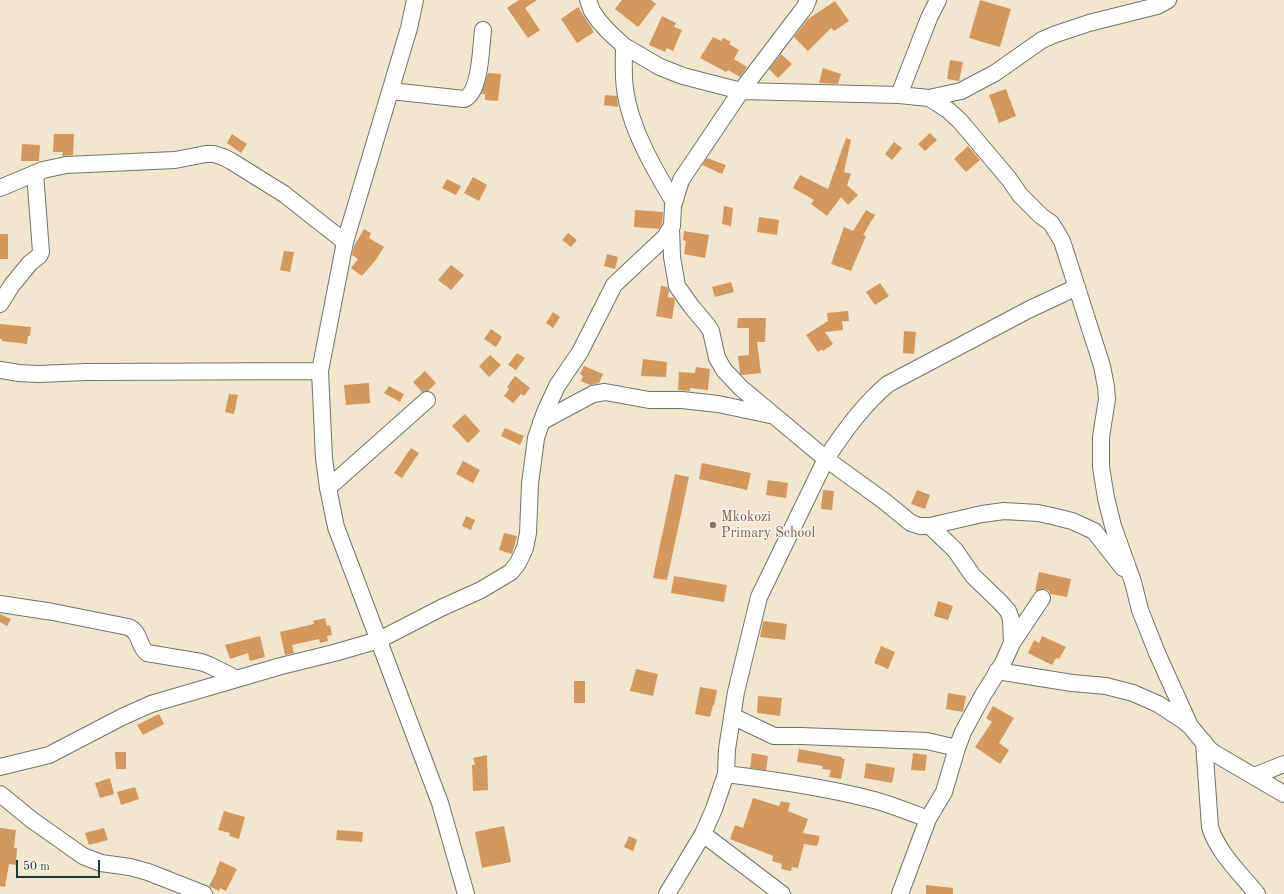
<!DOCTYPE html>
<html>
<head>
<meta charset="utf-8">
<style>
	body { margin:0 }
	#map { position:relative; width:1284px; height:894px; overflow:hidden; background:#f3e6ce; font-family:"Old Standard TT",serif }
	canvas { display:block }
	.scale { position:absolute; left:16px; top:860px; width:84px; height:18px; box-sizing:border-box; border:2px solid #1f3d34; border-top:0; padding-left:5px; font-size:12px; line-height:14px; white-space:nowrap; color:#1f3d34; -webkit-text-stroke:3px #f7f3e8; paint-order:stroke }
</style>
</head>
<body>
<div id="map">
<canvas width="1284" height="894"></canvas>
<div class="scale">50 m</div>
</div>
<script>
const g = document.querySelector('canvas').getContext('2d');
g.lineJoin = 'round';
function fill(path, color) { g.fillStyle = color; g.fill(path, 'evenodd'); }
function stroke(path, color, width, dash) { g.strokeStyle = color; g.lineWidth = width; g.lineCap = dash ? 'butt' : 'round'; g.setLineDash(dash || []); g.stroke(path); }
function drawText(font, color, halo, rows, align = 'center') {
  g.font = font + ' "Old Standard TT",serif'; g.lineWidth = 3; g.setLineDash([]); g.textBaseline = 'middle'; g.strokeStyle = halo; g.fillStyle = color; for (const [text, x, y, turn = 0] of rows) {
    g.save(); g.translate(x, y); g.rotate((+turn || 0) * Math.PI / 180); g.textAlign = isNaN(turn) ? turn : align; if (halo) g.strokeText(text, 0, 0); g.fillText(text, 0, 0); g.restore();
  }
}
const building = new Path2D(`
	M519,0h18l-12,8 15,22 -12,8 -21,-30z
	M622,0h29l5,4 -18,23 -23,-18z
	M980,0l31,9 -11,38 -31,-9z
	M835,1l14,20 -15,10 -3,-3 -23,23 -14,-14 14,-18z
	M578,7l16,25 -17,11 -16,-24z
	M662,16l14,7 -2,4 8,3 -9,21 -6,-3 -2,4 -16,-7z
	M713,37l8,4 2,-3 8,4 -2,2 10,6 -5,9 13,8 -7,10 -12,-7 -2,2 -26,-14z
	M781,54l11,10 -14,14 -9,-9z
	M950,60l13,2 -4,19 -12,-2z
	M823,68l18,6 -3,10 -19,-1z
	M488,73l13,1 -3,27 -13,-1v-6h-4z
	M1006,89l10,27 -17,7 -10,-28z
	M605,95l12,1 1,11 -14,-2z
	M930,133l7,7 -12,11 -7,-7z
	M54,134h20l-1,21 -11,1 1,-4h-10z
	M232,134l15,10 -6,9 -14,-10z
	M846,138l5,2 -7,32 7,2 -4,11 11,10 -10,10 -7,-8 -14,19 -16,-12 3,-4 -21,-12 7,-13 28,14z
	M894,142l8,6 -10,12 -7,-6z
	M22,144l18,1 -1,16h-18z
	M968,146l12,14 -14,12 -12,-13z
	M707,158l19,7 -4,9 -20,-9z
	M473,177l14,8 -8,16 -15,-8z
	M447,179l14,7 -5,9 -14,-7z
	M724,206l9,2 -2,18 -9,-2z
	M635,210l28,2 -1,12 -3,5 -25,-2z
	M866,210l9,5 -12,20 3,1 -15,35 -20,-7 13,-37 9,4z
	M759,217l20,3 -2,15 -20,-3z
	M364,229l7,4 -2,5 15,9 -9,14 -13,15 -11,-8 7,-9 -6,-4 2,-9z
	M684,231l25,4 -4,23 -21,-4 2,-13 -3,-1z
	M568,233l9,7 -6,7 -9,-7z
	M0,234h8v25h-8z
	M284,251l10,1 -4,20 -10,-2z
	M607,254l11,3 -3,12 -11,-3z
	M451,265l13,10 -13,15 -13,-10z
	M731,282l3,10 -19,5 -3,-10z
	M880,283l9,13 -14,9 -9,-13z
	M661,286l6,1 2,4 -1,6 6,1 1,2 -3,19 -16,-3z
	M848,311l1,10h-7l1,9 -18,2 8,12 -10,7 -1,-2 -4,3 -12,-17 22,-14 -1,-8z
	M553,312l7,5 -7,11 -7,-5z
	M738,318h28l-1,24h-8l4,31 -19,2 -2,-1 -2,-18 11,-1v-27h-12z
	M0,324l31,3 -1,9h-2l-1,8 -25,-3v-2h-2z
	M491,329l11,8 -6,10 -12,-8z
	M904,331l12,1 -2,22 -11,-1z
	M517,353l8,5 -9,12 -8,-5z
	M490,355l11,10 -12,12 -10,-11z
	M643,359l24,3 -1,15 -25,-1z
	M584,366l19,8 -4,9 -9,2 -9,-4 2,-5 -3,-2z
	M696,367l14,2 -2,21 -18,-2v3l-12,-1 1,-18 16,1z
	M425,371l11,12 -8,8 -6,1 -9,-10z
	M515,376l15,12 -6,8 -3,-2 -8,9 -9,-7 5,-7 -2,-2z
	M369,383l1,20 -24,2 -2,-20z
	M389,386l15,8 -4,8 -16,-9z
	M229,394l9,1 -4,19 -9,-2z
	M465,414l15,17 -12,12 -16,-17z
	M505,428l19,8 -4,9 -19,-9z
	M411,448l8,5 -17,25 -8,-5z
	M463,461l17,9 -7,13 -17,-9z
	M702,463l49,10 -4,17 -48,-11z
	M675,474l14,3 -22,103 -14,-2z
	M768,480l20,3 -2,15 -20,-3z
	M823,490l11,1 -2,19 -11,-1z
	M917,490l13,5 -5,14 -14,-5z
	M466,516l9,4 -4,10 -9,-4z
	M504,533l13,3 -5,18 -13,-4z
	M1039,572l32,7 -4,18 -16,-3 -3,-4 -5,-1 -8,2z
	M674,576l53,9 -3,17 -53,-9z
	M938,601l15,5 -5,14 -14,-4z
	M0,614l11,5 -4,7 -7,-4z
	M325,618l2,8 3,-1 2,10 -5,1 1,5 -8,2 -1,-4 -27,6 2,8 -9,2 -5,-23 34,-8 -1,-3z
	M763,621l24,3 -2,16 -25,-3z
	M260,636l5,21 -15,4 -2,-8 -18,6 -5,-14z
	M1042,636l24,11 -7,12 -3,-1 -4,7 -24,-12 6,-13 5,3z
	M881,646l14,6 -7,17 -14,-6z
	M636,669l22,5 -5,22 -23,-5z
	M574,681h11v22h-11z
	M700,687l17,3 -3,15h-1l-3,12 -15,-3z
	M948,693l18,3 -3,16 -17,-3z
	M758,696l24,2 -2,18 -23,-3z
	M993,706l21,12 -15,25 10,7 -9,14 -25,-17 17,-25 -6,-4z
	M159,714l5,10 -21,11 -6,-10z
	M799,749l43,8v2h3l-4,20 -12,-2 2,-7 -9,-1 1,-3 -26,-4z
	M115,752h11v17h-10z
	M752,753l16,3 -2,14 -16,-2z
	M913,753l14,2 -2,16 -14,-1z
	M487,755l1,35 -15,1 -1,-26h3l-2,-7z
	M866,763l29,5 -3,15 -28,-5z
	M110,778l4,16 -14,4 -5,-15z
	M135,787l4,12 -18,6 -4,-13z
	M753,798l26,8 2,-5 9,2 -2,8 20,8 -5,14 17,3 -3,10 -13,-2 -6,24 -6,-1 -1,4 -10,-2 1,-5 -10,-3 1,-5 -43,-17 5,-14 8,3z
	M224,811l21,6 -6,22 -10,-3 1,-3 -12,-3z
	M504,826l7,36 -29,6 -7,-36z
	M0,828l16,2 -2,18h3l-1,17 -7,-1 -4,23 -5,-1z
	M104,828l4,12 -19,5 -4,-12z
	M337,830l26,2 -1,10 -26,-2z
	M629,836l8,4 -4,11 -9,-4z
	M220,861l17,8 -11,22 -6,-3 -1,3 -10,-5 8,-15 -1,-1z
	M926,885l27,3v6h-27z`);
const minor = new Path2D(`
	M415,0l-6,28 -64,214 -25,129 4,87 4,30 8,39 104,276 26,91
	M588,0l4,11 7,10 9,10 16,15 36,21 23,9 58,15 158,4 30,3 32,-7 34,-18 47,-33 14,-6 33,-11 68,-17 11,-6
	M624,46c0,14 -1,29 1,43 5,39 29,80 49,113
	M391,91l73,8c17,-6 17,-54 19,-69
	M899,95l30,-77 9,-18
	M929,98l19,12 12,11 49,58 11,16 21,21 10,7 11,18 40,125 4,21 1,12 -6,38v30l5,31 7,28 20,56 7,28 17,43 33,73
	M0,188l43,-18 23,-5 109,-5 31,-6h8l9,3 8,4 53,33 61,48
	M671,228l1,29 5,29 14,20 16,19 4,6 6,27 7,12 17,18 85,71 58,42 27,22 9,3h10l52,-12 22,-3 34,2 14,3 20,5 22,10 29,37
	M0,304l12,-19 18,-22 9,-7 2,-4 -6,-79
	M0,370l19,3 19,1 48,-2 234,-1
	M541,422l52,-28 12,-2 44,8h33l36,4 52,11
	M328,488l99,-88
	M930,526l25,24 18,26 27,26 8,9 3,8 1,24
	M0,604l53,8 75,15c13,5 10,19 19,26l54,9 8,3 28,14
	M997,671l75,12 34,3 27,7 25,11 26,17 6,5 19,23 5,4 70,41
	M732,716l42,20h27l126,5 30,7
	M1204,742l6,85c8,26 30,46 47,67
	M0,767l49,-12 73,-38 29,-13 130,-38 53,-13 45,-13 62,-32 40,-18 30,-18 7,-9 7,-15 3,-15 2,-49 6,-46 9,-26 12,-26 23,-34 34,-67 51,-48 7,-11 1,-20 8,-26 60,-89 57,-75 7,-9 3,-7
	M726,774c48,6 97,13 144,25 20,5 39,13 58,20
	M1254,776l30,-12
	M0,794l32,26 51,36 18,7 29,4 18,5 56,22
	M703,834l79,60
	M667,894l36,-60 11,-25 12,-35 1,-25 9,-57 23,-95 67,-138c16,-25 39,-56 62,-75l140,-74 49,-23
	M900,894l28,-75 16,-27 13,-44 6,-16 20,-37 20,-32 9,-20 30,-45`);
const markers = [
	[713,525,4,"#8d6e63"]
];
const educationNames = [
	["Mkokozi",721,517],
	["Primary School",721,533]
];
fill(building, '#d3985d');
stroke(minor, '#69786a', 18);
stroke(minor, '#fff', 16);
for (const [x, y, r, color] of markers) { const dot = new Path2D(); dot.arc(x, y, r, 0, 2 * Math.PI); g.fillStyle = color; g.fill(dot); stroke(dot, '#f7f3e8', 1.5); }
drawText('14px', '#785e54', '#f7f3e8', educationNames, 'left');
</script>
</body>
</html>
